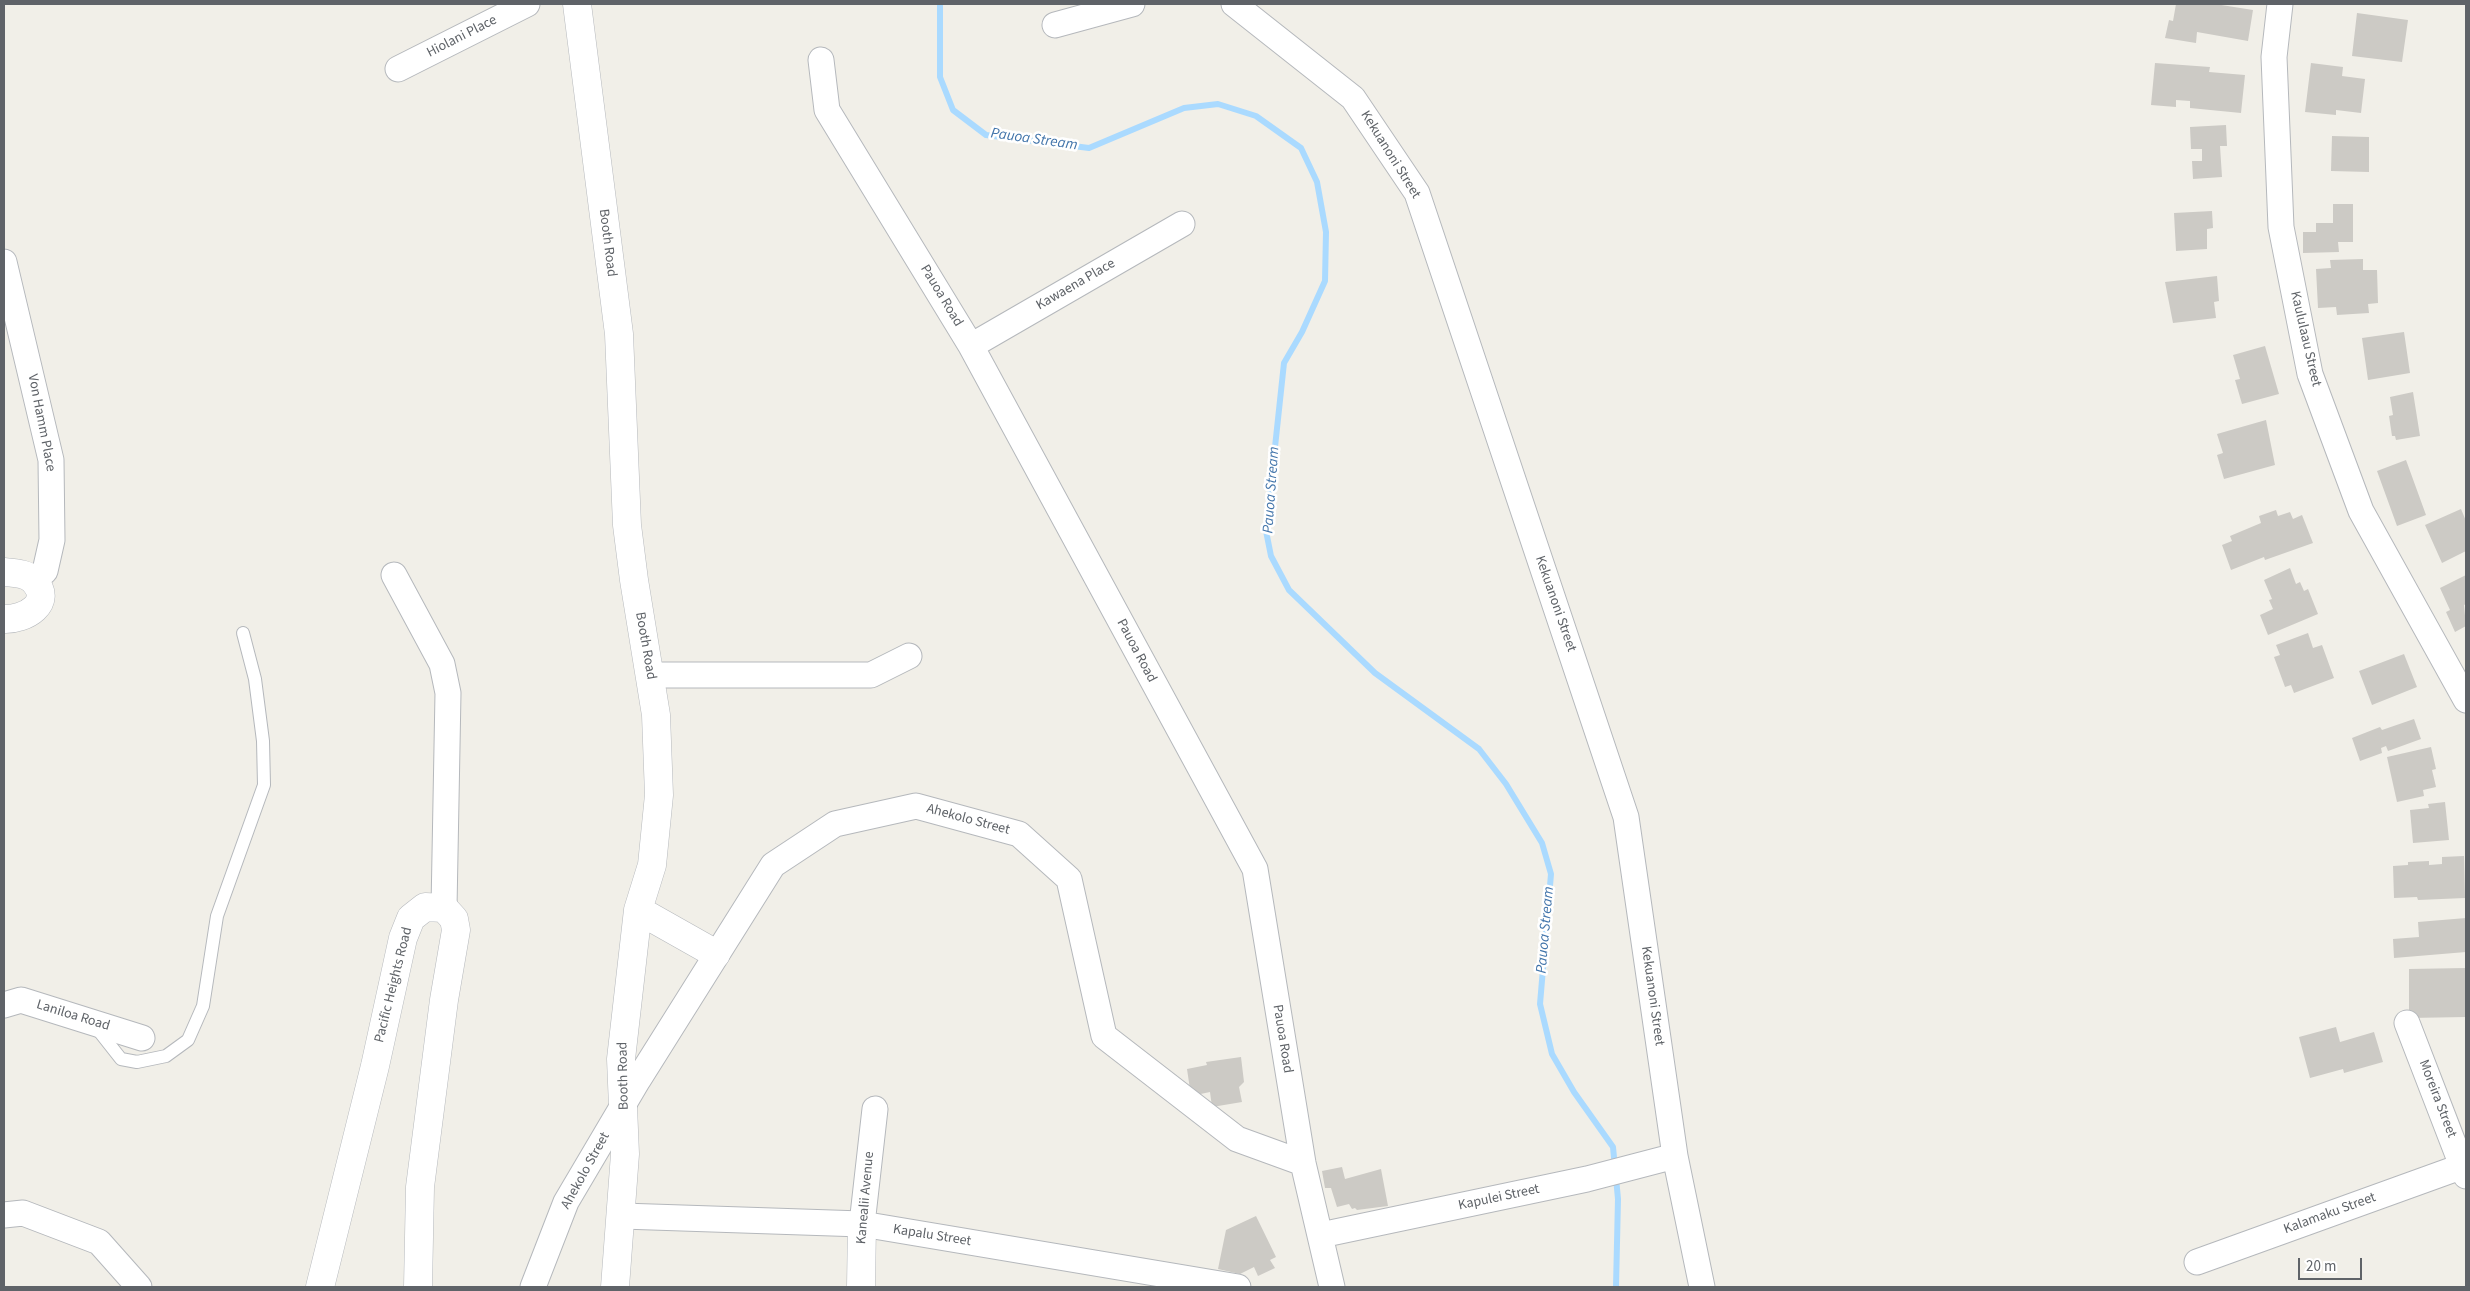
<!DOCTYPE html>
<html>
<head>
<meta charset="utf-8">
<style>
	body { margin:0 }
	#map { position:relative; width:2470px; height:1291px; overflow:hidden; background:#f1efe8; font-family:"Source Sans 3",sans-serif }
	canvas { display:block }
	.frame { position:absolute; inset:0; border:5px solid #5f6368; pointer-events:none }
	.scale { position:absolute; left:2298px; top:1258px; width:64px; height:22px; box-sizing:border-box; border:2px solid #5f6368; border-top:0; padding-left:6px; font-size:15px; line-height:18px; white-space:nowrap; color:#5f6368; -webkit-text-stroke:4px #fff; paint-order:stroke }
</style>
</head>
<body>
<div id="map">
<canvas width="2470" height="1291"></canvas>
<div class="frame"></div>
<div class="scale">20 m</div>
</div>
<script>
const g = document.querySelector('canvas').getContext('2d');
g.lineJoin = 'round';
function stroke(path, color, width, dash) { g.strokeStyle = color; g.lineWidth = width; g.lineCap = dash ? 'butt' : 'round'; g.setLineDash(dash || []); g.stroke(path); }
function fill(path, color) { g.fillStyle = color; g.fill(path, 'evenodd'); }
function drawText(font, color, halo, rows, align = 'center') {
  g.font = font + ' "Source Sans 3",sans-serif'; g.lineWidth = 5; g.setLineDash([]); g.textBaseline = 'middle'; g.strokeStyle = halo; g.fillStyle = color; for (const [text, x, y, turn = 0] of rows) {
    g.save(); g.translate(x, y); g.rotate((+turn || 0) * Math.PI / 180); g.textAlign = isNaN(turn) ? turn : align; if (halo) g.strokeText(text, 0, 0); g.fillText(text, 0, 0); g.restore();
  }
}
const stream = new Path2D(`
	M940,4v73l13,33 33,25 103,13 95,-40 34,-4 38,12 45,32 16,34 9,50 -1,49 -23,51 -18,31 -18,168 5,25 18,34 86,83 104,76 27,35 36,59 9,31 -11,130 12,50 22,38 39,55 2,21
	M1616,1287l2,-88 -2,-21`);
const building = new Path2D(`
	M2176,4h39l38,6 -5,31 -51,-9 -1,11 -31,-5 4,-18 4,1z
	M2357,13l51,7 -6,42 -50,-6z
	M2155,63l55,4 -1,5 36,3 -4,38 -51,-5v-7l-14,-1v7l-25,-2z
	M2311,63l32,4 -1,9 23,3 -4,34 -25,-3v5l-31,-3z
	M2226,125l1,21h-7l2,31 -29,2 -1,-18h10v-12h-11l-1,-22z
	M2332,136l37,1v35l-38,-1z
	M2333,204h20v38h-15l1,10 -36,1v-21h13v-9h17z
	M2212,211l1,17 -6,1v20l-31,2 -2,-38z
	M2363,259v11h14l1,33 -10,1 1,9 -32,2 -1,-8 -18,1 -2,-39 15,-1 -1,-8z
	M2217,276l2,25 -5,1 2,16 -43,5 -8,-41z
	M2404,332l6,41 -42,7 -6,-42z
	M2265,346l14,48 -37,10 -7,-24 5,-1 -7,-24z
	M2413,392l7,44 -24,4 -1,-4h-3l-3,-20 4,-1 -3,-18z
	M2266,420l9,45 -51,14 -7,-24 6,-2 -6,-19z
	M2406,460l20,55 -29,11 -20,-55z
	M2461,509l5,12v30l-24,12 -17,-38z
	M2276,510l2,6 12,-4 3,7 9,-4 11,28 -48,17 -1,-3 -33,13 -9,-25 10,-4 -2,-5 31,-13 -2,-7z
	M2290,568l6,16 4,-2 4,9 4,-2 10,25 -50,21 -8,-20 13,-6 -4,-9 3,-1 -8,-19z
	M2466,575v29l-2,1 2,21 -11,6 -9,-20 4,-2 -10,-22z
	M2308,633l5,15 9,-3 12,33 -40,15 -3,-8 -6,2 -11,-30 6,-2 -4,-10z
	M2404,654l13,33 -45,18 -13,-34z
	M2414,719l7,20 -33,12 -2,-5 -5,2 1,5 -22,8 -8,-23 28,-11 2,3z
	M2431,747l5,22 -4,1 4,17 -13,3 1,6 -27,6 -10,-45z
	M2445,802l4,38 -36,3 -3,-33 19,-2 -1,-4z
	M2464,856l1,42 -47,2 -1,-3 -23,1 -1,-32 15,-1v-3l21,-1v4l13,-1v-7z
	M2466,918v34l-72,6 -1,-19 26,-2 -1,-15z
	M2466,968v49l-57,1v-49z
	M2336,1027l4,15 34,-10 9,30 -39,11 -1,-4 -33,9 -11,-41z
	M1241,1057l3,25 -5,5 3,15 -30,5 -2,-15 -19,4 -4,-27 20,-4 -1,-3z
	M1342,1167l3,12 36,-10 7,37 -31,4 -2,-2 -3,1 -3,-5 -12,3 -6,-19h-6l-3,-17z
	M1256,1216l20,41 -6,3 5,8 -17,8 -4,-9 -14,7 -22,-5 8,-39z`);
const service = new Path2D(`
	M95,1026l26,33 16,3 29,-6 22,-16 15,-34 14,-90 47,-131 -1,-44 -8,-62 -12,-46`);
const minor = new Path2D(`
	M1234,4l119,94 64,95 209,624 49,339 27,131
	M2280,4l-6,53 7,170 29,147 51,137 105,189
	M1055,25l77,-21
	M821,60l6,50 144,236 284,523 48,294 29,124
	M398,69l129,-65
	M4,262l47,198 1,80 -7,31 -11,10
	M971,346l211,-122
	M394,575l48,89 6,29 -4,215
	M651,675h220l38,-19
	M4,1005l17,-5 121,38
	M2407,1023l59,153
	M4,1215l19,-2 76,29 40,45
	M622,1216l240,8 376,63
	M862,1224l13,-115
	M1321,1235l266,-56 88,-23
	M2197,1262l266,-96
	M533,1287l33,-85 72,-122 135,-215 62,-41 81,-18 103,28 50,45 35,157 133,103 66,24`);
const tertiary = new Path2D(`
	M577,4l42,330 8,191 7,55 22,135 3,80 -7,70 -14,45 -17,149 4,95 -10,133
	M4,572c9,1 23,1 30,9 20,22 -9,39 -30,38
	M638,910l78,44
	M320,1287l55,-221 28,-128 8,-20 14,-11 19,1 10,11 2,11 -12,70 -24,187 -2,100
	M861,1287l1,-63`);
const streetNames = [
	["Hiolani Place",462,37,-27],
	["Kekuanoni Street",1390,155,58],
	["Booth Road",607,243,83],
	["Kawaena Place",1076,285,-30],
	["Pauoa Road",941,296,59],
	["Kaululaau Street",2305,339,77],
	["Von Hamm Place",41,423,79],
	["Kekuanoni Street",1555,604,71],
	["Booth Road",645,646,80],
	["Pauoa Road",1136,651,62],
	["Ahekolo Street",968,820,15],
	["Pacific Heights Road",394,985,-76],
	["Kekuanoni Street",1652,996,82],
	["Laniloa Road",73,1016,17],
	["Pauoa Road",1282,1039,81],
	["Booth Road",624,1076,-91],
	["Moreira Street",2437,1099,69],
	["Ahekolo Street",586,1171,-61],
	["Kanealii Avenue",866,1198,-85],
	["Kapulei Street",1499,1198,-12],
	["Kalamaku Street",2330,1214,-20],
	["Kapalu Street",932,1236,9]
];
const waterNames = [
	["Pauoa Stream",1034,140,8],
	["Pauoa Stream",1272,490,-86],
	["Pauoa Stream",1546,930,-85]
];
stroke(stream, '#aadaff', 6);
fill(building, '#cccac5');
stroke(service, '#b5b8bc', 14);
stroke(minor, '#b5b8bc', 27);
stroke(tertiary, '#b5b8bc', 29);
stroke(service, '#fff', 12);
stroke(minor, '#fff', 25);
stroke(tertiary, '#fff', 28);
drawText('14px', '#5f6368', '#fff', streetNames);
drawText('italic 15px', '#4174aa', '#fff', waterNames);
</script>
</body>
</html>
